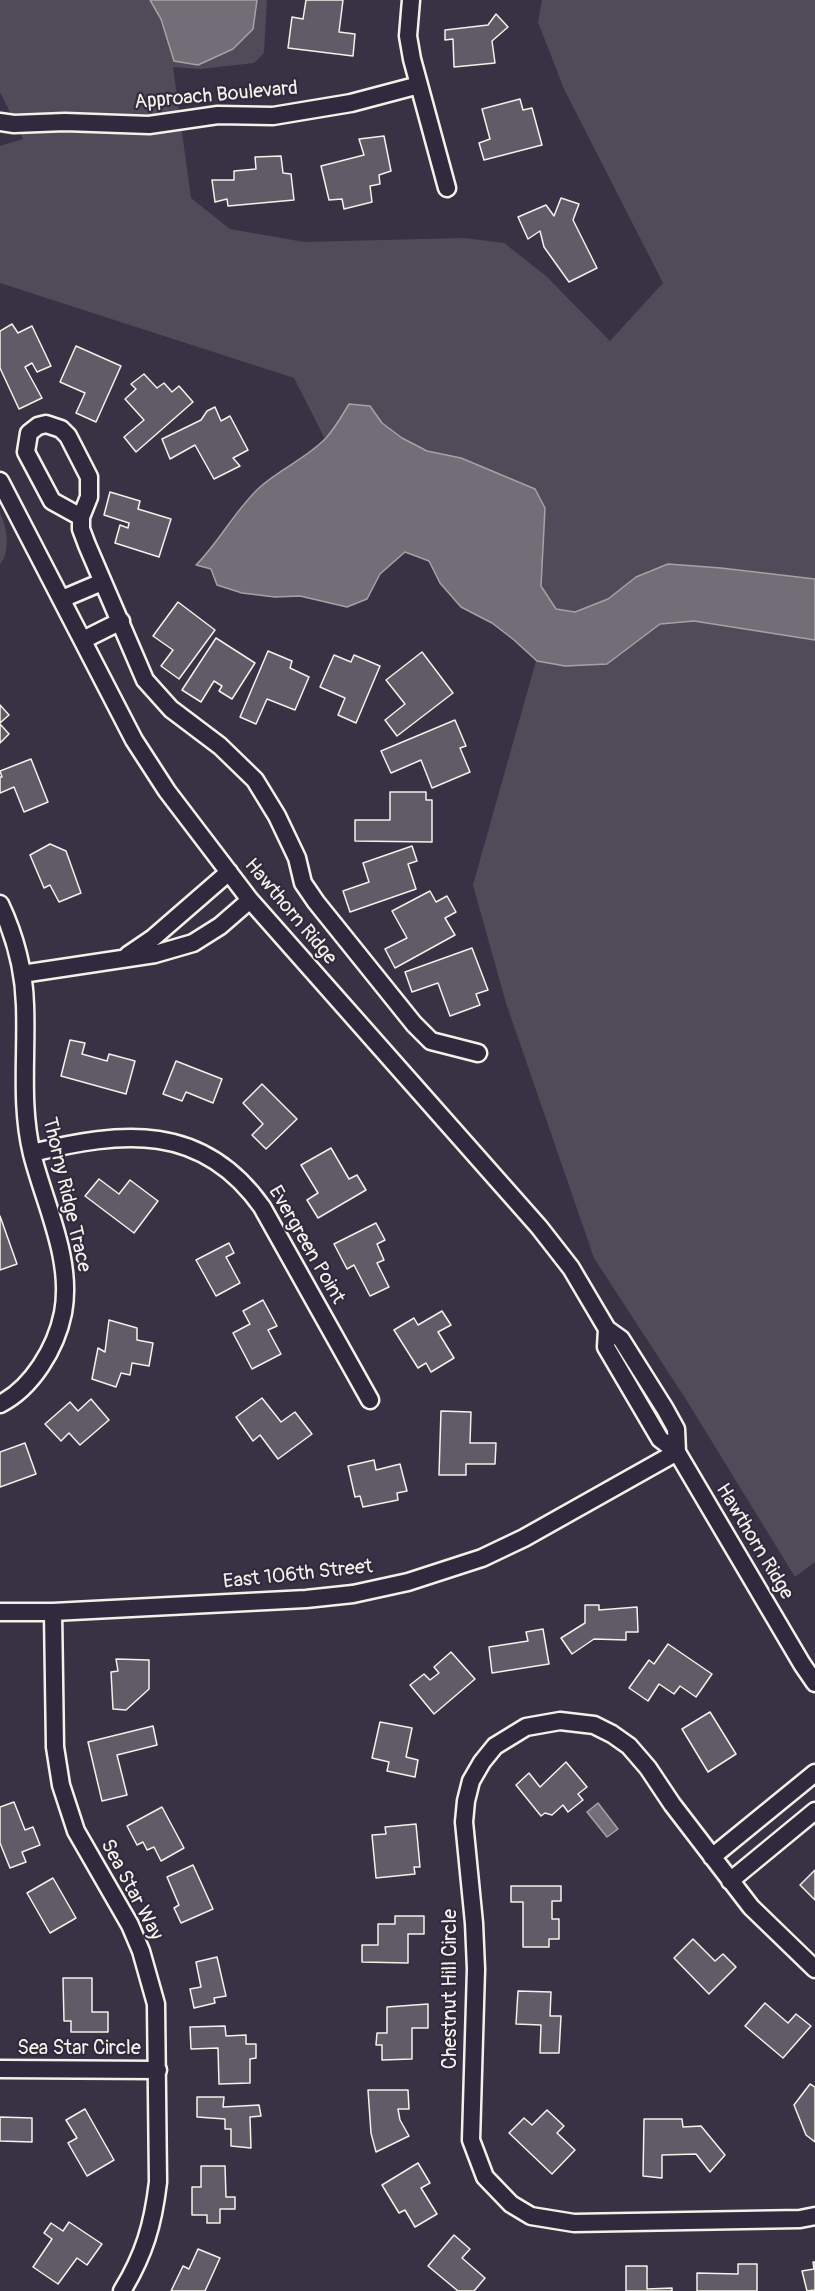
<!DOCTYPE html>
<html>
<head>
<meta charset="utf-8">
<style>
	body { margin:0 }
	canvas { display:block; background:#373244 }
</style>
</head>
<body>
<canvas width="815" height="2291"></canvas>
<script>
const g = document.querySelector('canvas').getContext('2d');
g.lineJoin = 'round';
function fill(path, color) { g.fillStyle = color; g.fill(path, 'evenodd'); }
function stroke(path, color, width, dash) { g.strokeStyle = color; g.lineWidth = width; g.lineCap = dash ? 'butt' : 'round'; g.setLineDash(dash || []); g.stroke(path); }
function drawText(font, color, halo, rows, align = 'center') {
  g.font = font + ' Pangolin,sans-serif'; g.lineWidth = 4.5; g.setLineDash([]); g.textBaseline = 'middle'; g.strokeStyle = halo; g.fillStyle = color; for (const [text, x, y, turn = 0] of rows) {
    g.save(); g.translate(x, y); g.rotate((+turn || 0) * Math.PI / 180); g.textAlign = isNaN(turn) ? turn : align; if (halo) g.strokeText(text, 0, 0); g.fillText(text, 0, 0); g.restore();
  }
}
const green = new Path2D(`
	M0,0h267l-3,53 -10,10 -53,6 -28,-2 18,131 39,31 74,13 160,-4 40,5 42,33 64,65 53,-58 -99,-194 -26,-67 4,-22h273v1562l-20,15 -108,-176 -93,-143 -88,-255 -33,-118 63,-224 -22,-21 -22,-17 -31,-16 -21,-24 -11,-22 -23,-9 -26,22 -13,25 -20,8 -47,-11 -25,1 -33,-4 -25,-8 -6,-16 -15,-4c23,-23 38,-53 62,-76 20,-19 46,-31 67,-50l-31,-61 -294,-95v-137l23,-7 -23,-47z
	M0,513c7,13 11,39 0,51z`);
const water = new Path2D(`
	M150,0h107l-4,29 -20,20 -35,16 -24,-4 -13,-42z
	M349,404l21,2 12,17 20,15 25,13 34,7 74,31 10,19 -4,78 15,23 19,3 33,-13 28,-22 32,-13 53,4 94,11v61l-121,-19 -34,3 -53,40 -42,2 -28,-5 -23,-21 -22,-17 -31,-16 -21,-24 -11,-22 -24,-9 -25,22 -13,25 -20,8 -47,-11 -25,1 -33,-4 -25,-8 -6,-16 -15,-4c24,-24 39,-55 64,-78 20,-18 47,-29 66,-49 9,-10 16,-22 23,-34z
	M598,1803l20,26 -11,8 -20,-25z`);
const building = new Path2D(`
	M306,0h37l-4,32 16,2 -2,22 -65,-8 4,-31 11,2z
	M496,14l12,13 -16,14 3,22 -41,4 -1,-28 -8,1v-10l43,-5z
	M520,99l3,11 9,-2 10,37 -58,15 -5,-17 11,-4 -8,-30z
	M384,136l7,35 -12,4 1,9 -10,2 2,16 -28,7 -2,-10 -13,1 -8,-34 43,-11 -5,-16z
	M281,156l2,17 8,1 3,26 -66,6 -1,-7 -12,3 -3,-22h22v-9l22,-2 -1,-12z
	M561,198l18,6 -6,16 24,48 -28,14 -25,-35 -4,-16 -12,8 -10,-22 28,-12 8,11z
	M12,324l6,9 14,-7 19,40 -14,6 -5,-9 -7,4 17,31 -23,11 -19,-41v-37z
	M76,346l45,20 -25,56 -20,-9 9,-20 -25,-11z
	M144,374l13,14 7,-5 8,9 7,-6 14,16 -57,50 -12,-15 20,-17 -19,-21 11,-10 -5,-5z
	M215,407l6,14 9,-5 18,34 -15,8 7,8 -26,13 -19,-34 -25,14 -8,-20 39,-19 6,-9z
	M110,492l30,9 -2,8 33,10 -12,38 -44,-14 5,-18 8,3 1,-5 -25,-8z
	M178,602l37,28 -36,49 -18,-13 12,-16 -20,-14z
	M216,638l39,25 -23,36 -13,-8 3,-5 -8,-5 -13,21 -19,-12z
	M268,651l24,10 -2,7 19,9 -14,33 -28,-11 -11,25 -16,-7z
	M422,652l31,41 -56,43 -12,-16 20,-16 -19,-24z
	M334,655l17,7 3,-7 26,11 -24,57 -18,-8 7,-17 -25,-11z
	M0,705l9,10 -9,8z
	M455,720l11,26 -6,2 10,24 -38,16 -11,-28 -30,13 -10,-22z
	M0,724l9,10 -9,9z
	M31,759l17,43 -24,10 -10,-25 -14,6v-16h2l-2,-6z
	M390,792h36v8h6v42l-77,-1v-21h35z
	M50,844l16,7 15,42 -22,9 -9,-17 -6,3 -14,-33z
	M412,846l5,15 -9,3 8,25 -66,23 -7,-21 26,-9 -6,-19z
	M430,891l6,11 11,-6 9,16 -11,6 10,17 -60,33 -10,-19 22,-11 -15,-27z
	M472,948l16,42 -12,4 4,11 -30,11 -12,-33 -26,9 -7,-20z
	M70,1040l15,3 -3,11 25,7 2,-7 26,7 -9,33 -65,-18z
	M176,1061l46,18 -9,24 -27,-11 -4,9 -19,-7z
	M262,1084l35,35 -31,30 -14,-14 11,-11 -20,-21z
	M331,1148l18,31 8,-4 9,15 -48,28 -11,-18 11,-7 -17,-28z
	M99,1179l20,15 11,-14 28,21 -24,32 -49,-37z
	M0,1216l17,48 -17,6z
	M376,1223l9,17 -8,4 7,16 -7,3 12,24 -19,9 -16,-31 -7,4 -13,-25z
	M229,1243l5,10 -8,4 14,26 -24,13 -20,-36z
	M263,1300l14,26 -9,4 13,24 -29,15 -19,-36 17,-9 -7,-13z
	M442,1311l9,14 -13,7 16,26 -23,14 -5,-9 -8,5 -24,-38 20,-12 4,7z
	M109,1320l28,8v12l16,3 -4,23 -17,-3 -2,12 -9,-2 -5,14 -24,-8 6,-31 7,4z
	M262,1398l19,24 14,-10 17,22 -34,25 -18,-24 -7,6 -17,-24z
	M91,1399l18,21 -29,25 -11,-12 -8,8 -16,-17 25,-22 8,9z
	M441,1411l30,1 -1,31h26l-1,21h-29v11h-27z
	M25,1443l11,31 -36,13v-35z
	M374,1460l2,10 24,-6 7,27 -10,2 1,7 -35,7 -3,-11 -5,1 -7,-31z
	M585,1605h14v5l38,-3 1,25h-12v8l-32,-1 -22,15 -11,-16 24,-15z
	M543,1629l6,35 -57,9 -3,-26 39,-6 -2,-9z
	M668,1644l44,30 -16,23 -16,-11 -6,8 -15,-10 -11,17 -19,-13 20,-28 5,4z
	M451,1652l24,27 -41,35 -24,-29 14,-11 6,6 9,-7 -5,-6z
	M116,1659l33,1v29l-23,21 -13,-1 -2,-37 7,-1z
	M710,1712l26,42 -28,18 -26,-43z
	M380,1722l32,6 -6,29 12,3 -3,17 -28,-6 2,-9 -17,-4z
	M153,1726l4,19 -40,10 10,40 -25,6 -14,-59z
	M566,1762l21,25 -9,7 5,6 -15,12 -5,-7 -11,10 -7,-2 -4,3 -25,-31 13,-12 11,14z
	M14,1802l11,28 8,-3 7,18 -18,7 4,10 -16,6 -10,-25v-36z
	M162,1807l22,41 -23,13 -7,-14 -7,3 -4,-8 -6,3 -10,-19z
	M416,1824l4,43h-6l1,7 -39,4 -4,-43 14,-1 -1,-7z
	M193,1865l20,44 -32,14 -7,-15 5,-3 -12,-28z
	M815,1870v30l-15,-15z
	M53,1878l23,40 -26,15 -23,-40z
	M511,1886h50v15h-9v18h7v20h-10v8h-26v-45h-12z
	M395,1916h29v18h-16v29l-46,-1v-17h16v-21h17z
	M693,1939l22,22 8,-7 13,13 -27,27 -35,-36z
	M217,1957l9,39 -12,2 1,5 -21,5 -4,-19 11,-2 -5,-25z
	M63,1978h29v34h16v20h-37v-11h-7z
	M518,1991l33,1 -1,24h11l-2,37h-19l1,-28 -25,-1z
	M765,2003l23,20 8,-9 15,12 -28,32 -38,-32z
	M428,2004v24h-16v31l-30,1v-15h-6l1,-12h10v-26z
	M225,2026l1,10 20,-1v9h10v14l-6,1v24l-31,1 -1,-36 -27,1 -1,-22z
	M810,2084l5,3v55l-9,-7 -12,-30z
	M368,2090h40l1,19h-11l2,11 9,16 -33,16 -5,-19z
	M197,2097h27l-1,10 36,-2 2,11 -11,1 1,31 -20,-2v-17h-6v-10l-28,-2z
	M85,2109l29,51 -27,16 -19,-33 9,-5 -11,-18z
	M547,2110l17,16 -7,7 18,17 -23,24 -43,-41 15,-15 8,7z
	M0,2117l32,1v24l-32,-1z
	M644,2119h38l1,8 18,-1 24,29 -15,17 -14,-18 -34,1v23l-19,-2z
	M418,2163l12,20 -9,5 16,26 -22,13 -10,-17 -6,3 -17,-28z
	M201,2166h24l1,31h9v12h-15v14h-13v-8h-15v-28h9z
	M69,2222l33,22 -15,21 -10,-7 -19,26 -25,-17 19,-28 -8,-6 7,-10 12,8z
	M454,2235l16,14 -8,9 23,20 -11,13h-16l-30,-25z
	M198,2249l22,9 -15,33h-34l12,-25 6,3z
	M813,2262h2v28l-8,1 -5,-20 12,-2z
	M738,2264h19v27h-60v-18l41,1z
	M626,2266h21v23l25,-1v3h-46z`);
const minor = new Path2D(`
	M411,0l-3,36 4,23 35,129
	M0,122l14,2 51,-2 84,3 69,-10 55,1 78,-13 68,-18
	M46,424l15,5 7,7 21,41v20l-8,20 -29,-16 -26,-49 3,-19 9,-7z
	M0,481l134,259 33,51 83,109 289,327 32,41 36,61 14,10 44,70 11,20 1,23
	M81,517v12l6,16 58,135 26,29 49,37 35,34 22,36 20,42 6,25 13,19 98,122 17,17 47,12
	M62,599l40,-17
	M83,640l38,-19
	M0,904c15,32 24,65 25,101 2,50 -5,100 7,149 13,51 41,106 31,159 -7,35 -31,75 -63,91
	M128,955l25,-17 76,-66
	M22,974l133,-20 38,-11 27,-17 30,-26
	M32,1153c90,-22 170,-31 230,54l108,193
	M607,1329l-1,18 54,92 17,13 125,212 13,19
	M0,1612h53l253,-13 47,-5 55,-12 74,-24 42,-20 153,-86
	M53,1612l2,135 6,38 15,46 54,94 11,26 15,53 2,178c-5,43 -14,73 -36,109
	M712,1857l103,-84
	M730,1881l85,-70
	M815,1969l-64,-62 -79,-103 -24,-36 -19,-22 -17,-12 -18,-9 -34,-4 -34,6 -31,19 -13,16 -11,19 -5,20 -2,21 10,101 2,46 -5,171 14,37 26,27 20,12 43,7 226,-4 15,-3
	M0,2069l158,1`);
const streetNames = [
	["Approach Boulevard",216,96,-5],
	["Hawthorn Ridge",290,912,50],
	["Thorny Ridge Trace",66,1195,77],
	["Evergreen Point",306,1245,60],
	["Hawthorn Ridge",754,1542,59],
	["East 106th Street",298,1575,-6],
	["Sea Star Way",131,1890,62],
	["Chestnut Hill Circle",451,1989,-90],
	["Sea Star Circle",79,2049]
];
fill(green, '#504b59');
fill(water, '#726e77');
stroke(water, '#a6a2a4', 1.5);
fill(building, '#5f5c67');
stroke(building, '#f4f1e8', 1.5);
stroke(minor, '#f4f1e8', 21);
stroke(minor, '#2f2a3d', 16);
drawText('20px', '#f4f1e8', '#2f2a3d', streetNames);
</script>
</body>
</html>
